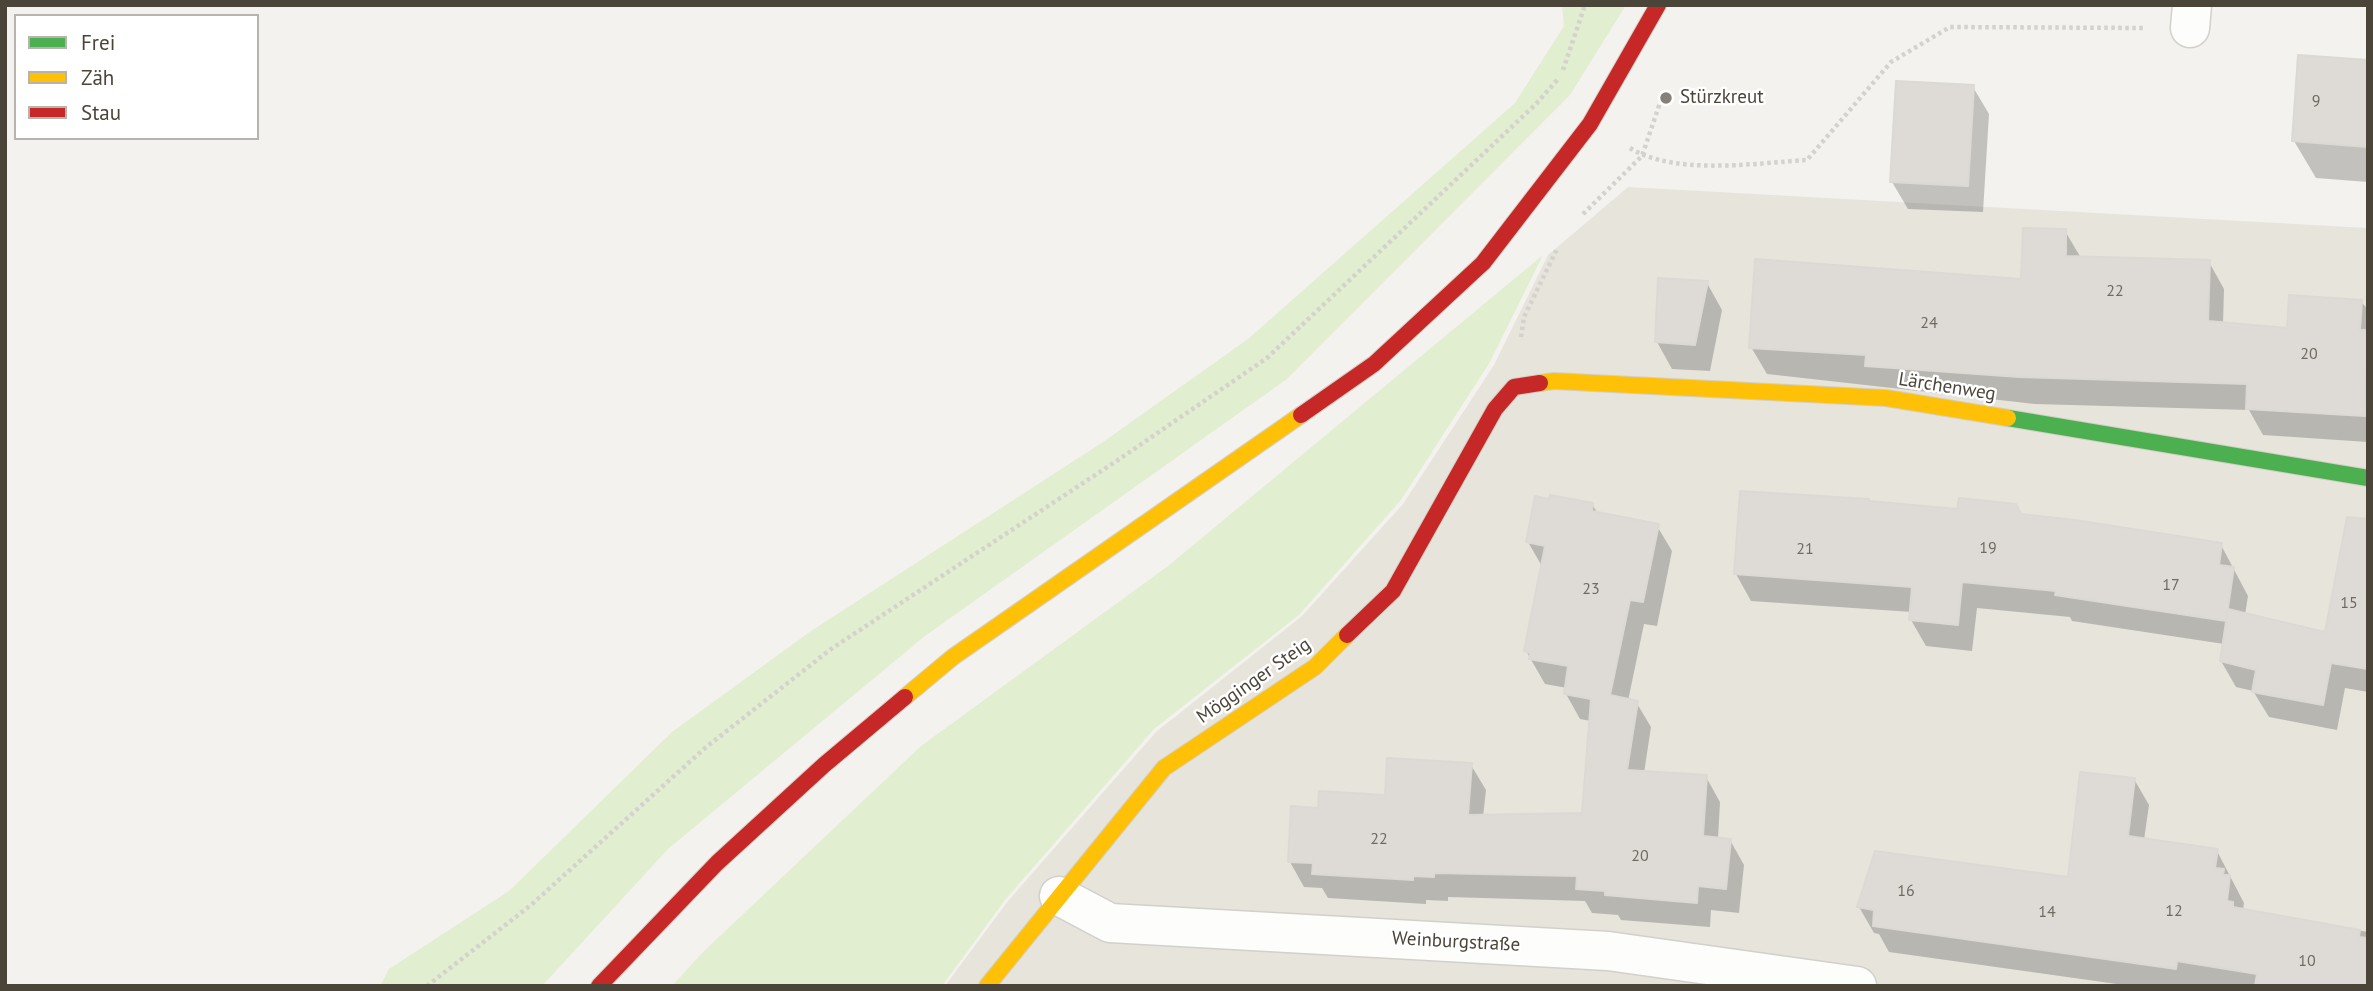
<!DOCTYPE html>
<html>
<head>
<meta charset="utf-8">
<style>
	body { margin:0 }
	#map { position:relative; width:2373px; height:991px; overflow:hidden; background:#f4f2ee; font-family:"PT Sans",sans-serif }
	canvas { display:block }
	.frame { position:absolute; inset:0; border:7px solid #4b4439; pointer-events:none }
	.legend { position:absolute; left:14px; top:14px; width:245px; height:126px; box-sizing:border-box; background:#fff; border:2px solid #b7b4b0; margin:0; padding:9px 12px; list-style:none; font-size:21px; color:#4b4439 }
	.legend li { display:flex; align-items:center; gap:14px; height:35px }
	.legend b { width:35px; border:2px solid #b7b4b0 }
</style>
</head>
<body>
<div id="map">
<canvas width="2373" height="991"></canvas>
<div class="frame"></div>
<ul class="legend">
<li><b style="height:9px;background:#4caf50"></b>Frei</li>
<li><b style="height:9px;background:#ffc107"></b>Zäh</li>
<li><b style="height:9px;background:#c62828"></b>Stau</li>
</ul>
</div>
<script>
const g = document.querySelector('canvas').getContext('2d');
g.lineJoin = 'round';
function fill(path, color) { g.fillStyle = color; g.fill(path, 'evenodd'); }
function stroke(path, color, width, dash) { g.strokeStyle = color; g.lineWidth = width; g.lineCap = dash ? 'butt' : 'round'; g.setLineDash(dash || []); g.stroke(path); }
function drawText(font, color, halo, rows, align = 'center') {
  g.font = font + ' "PT Sans",sans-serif'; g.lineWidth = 5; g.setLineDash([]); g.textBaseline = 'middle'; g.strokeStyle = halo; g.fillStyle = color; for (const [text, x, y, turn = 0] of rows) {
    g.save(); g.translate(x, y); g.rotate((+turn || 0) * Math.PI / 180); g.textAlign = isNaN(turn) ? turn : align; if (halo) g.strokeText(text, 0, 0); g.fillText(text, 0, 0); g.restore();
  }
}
const residential = new Path2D(`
	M1628,187l740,41v758h-1423l63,-85 148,-169 146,-116 101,-112 91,-139 54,-110z`);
const green = new Path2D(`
	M1562,5h64l-56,90 -283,284 -362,257 -257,213 -126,137h-162l9,-17 120,-78 163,-159 139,-101 292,-189 145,-103 267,-236 49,-77z
	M1543,255l-53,107 -89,138 -102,115 -145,114 -149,171 -63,86h-270l30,-33 219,-207 247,-180z`);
const shadow = new Path2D(`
	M2368,61v121l-52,-4 -22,-37z
	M1973,87l16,27 -6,98 -75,-3 -16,-27z
	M2065,231l16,27 128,4 15,27 -1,35 65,6 73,-28 7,7v133l-105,-7 -14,-25 -214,-6 -268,-30 -16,-27 272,-66z
	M1707,283l15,27 -12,61 -38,-2 -15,-27z
	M1869,503l152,13 200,29 27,51 -3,19 81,19 42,-77v135l-23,-4 -8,42 -68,-13 -16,-26 -17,-4 -15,-26 3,-17 -152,-23 -2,-4 -93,-9 -5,43 -46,-5 -15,-26 1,-8 -161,-11 -15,-27z
	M1592,504l6,10 59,12 15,25 -15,75 -13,-2 -16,77 8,1 15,25 -7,46 62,4 14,25 -2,37 12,1 14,25 -5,48 -28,-3 -1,17 -89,-7 -3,-5 -26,-2 -7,-12 -137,-4v4l-22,-1v4l-98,-6 -6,-10 -18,-1 -14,-25 30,-53 67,-12 84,-32 15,25 -3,27 100,-2 8,-94 -11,-2 -14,-25 1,-6 -22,-4 -19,-33 17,-83 -15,-26z
	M2134,779l15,26 -5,35 73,11 27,52 -1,7 125,22v54h-237l-242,-34 -10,-18 -5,-1 -15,-26 211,-28z`);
const building = new Path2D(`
	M2298,55l70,5v87l-76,-6z
	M1896,81l78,4 -6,101 -78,-4z
	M2023,228l43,1v27l144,4 -2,61 79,7 2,-33 73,5 -2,30h8l-3,86 -119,-7 1,-25 -228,-7 -154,-11 1,-11 -117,-7 6,-89 266,20z
	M1658,278l50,3 -13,64 -40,-3z
	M1740,491l129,8v2l88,8 2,-11 57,6 5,10 54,6 147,23 -3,22 15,2 -8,54 -171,-26 1,-4 -94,-9 -4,43 -49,-5 3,-33 -178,-13z
	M1550,495l43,8 -1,8 67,13 -16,78 -13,-2 -20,95 28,6 -11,69 80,5 -4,61 28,3 -5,50 -28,-3 -1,17 -92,-8v-4l-29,-2 1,-13 -143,-3v4l-21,-1v4l-101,-6 1,-11 -25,-1 3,-56 27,2 1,-17 66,4 2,-37 85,5 -4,52 114,-2 9,-114 -27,-5 4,-28 -39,-7 1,-6 -6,-2 21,-105 -19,-4 9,-46 14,3z
	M2347,517l21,2v150l-37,-6 -8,42 -71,-13 4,-22 -36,-9 8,-52 97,23z
	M2080,772l55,6 -7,58 90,13 -3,19 9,1 -1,6h7l-3,26 6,1v5l127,23 -1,7 9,1v48h-113l2,-12 -80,-13 -1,8 -303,-43 1,-16 -17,-3 18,-56 193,26z`);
const path = new Path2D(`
	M1563,70l22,-65
	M1630,148c45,28 126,15 177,12l84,-98 59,-35 194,1
	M1583,214l59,-58 19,-56
	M1521,337l3,-20 33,-68
	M427,986l104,-81 174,-157 126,-99 287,-189 149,-102 269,-254 23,-26`);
const street = new Path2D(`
	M2190,28l2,-23
	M1059,896l51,27 498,28 249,35`);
const fast = new Path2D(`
	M2008,418l360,60`);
const slow = new Path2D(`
	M1540,383l14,-2 332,17 122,20
	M905,697l48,-40 348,-242
	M987,986l177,-218 151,-101 32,-32`);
const jam = new Path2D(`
	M1301,415l73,-51 109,-101 107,-139 68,-119
	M1347,635l46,-44 102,-182 19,-22 26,-4
	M599,986l118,-123 107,-98 81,-68`);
const markers = [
	[1666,98,7,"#868178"]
];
const numberNames = [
	["9",2316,101],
	["22",2115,291],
	["24",1929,323],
	["20",2309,354],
	["19",1988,548],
	["21",1805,549],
	["17",2171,585],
	["23",1591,589],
	["15",2349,603],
	["22",1379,839],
	["20",1640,856],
	["16",1906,891],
	["12",2174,911],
	["14",2047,912],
	["10",2307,961]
];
const poiNames = [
	["Stürzkreut",1680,98]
];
const streetNames = [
	["Lärchenweg",1947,387,9],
	["Mögginger Steig",1254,681,-35],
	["Weinburgstraße",1456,942,3]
];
fill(residential, '#e7e4dc');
fill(green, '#e1eecf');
fill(shadow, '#0003');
fill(building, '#dedbd6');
stroke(building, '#dcd9d4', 2);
stroke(street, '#d2d0cb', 41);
stroke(fast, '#d3cfc5', 18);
stroke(slow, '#d3cfc5', 18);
stroke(jam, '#d3cfc5', 18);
stroke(path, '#d3d2cc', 4.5, [3.5, 3.5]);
stroke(street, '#fdfdfc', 38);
stroke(fast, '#4caf50', 16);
stroke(slow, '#ffc107', 16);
stroke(jam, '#c62828', 16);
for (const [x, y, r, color] of markers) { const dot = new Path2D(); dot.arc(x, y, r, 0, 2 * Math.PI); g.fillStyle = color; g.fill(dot); stroke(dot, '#fff', 2.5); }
drawText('16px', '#706a61', null, numberNames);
drawText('19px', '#4b4439', '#fff', poiNames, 'left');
drawText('19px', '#4b4439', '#fff', streetNames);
</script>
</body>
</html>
